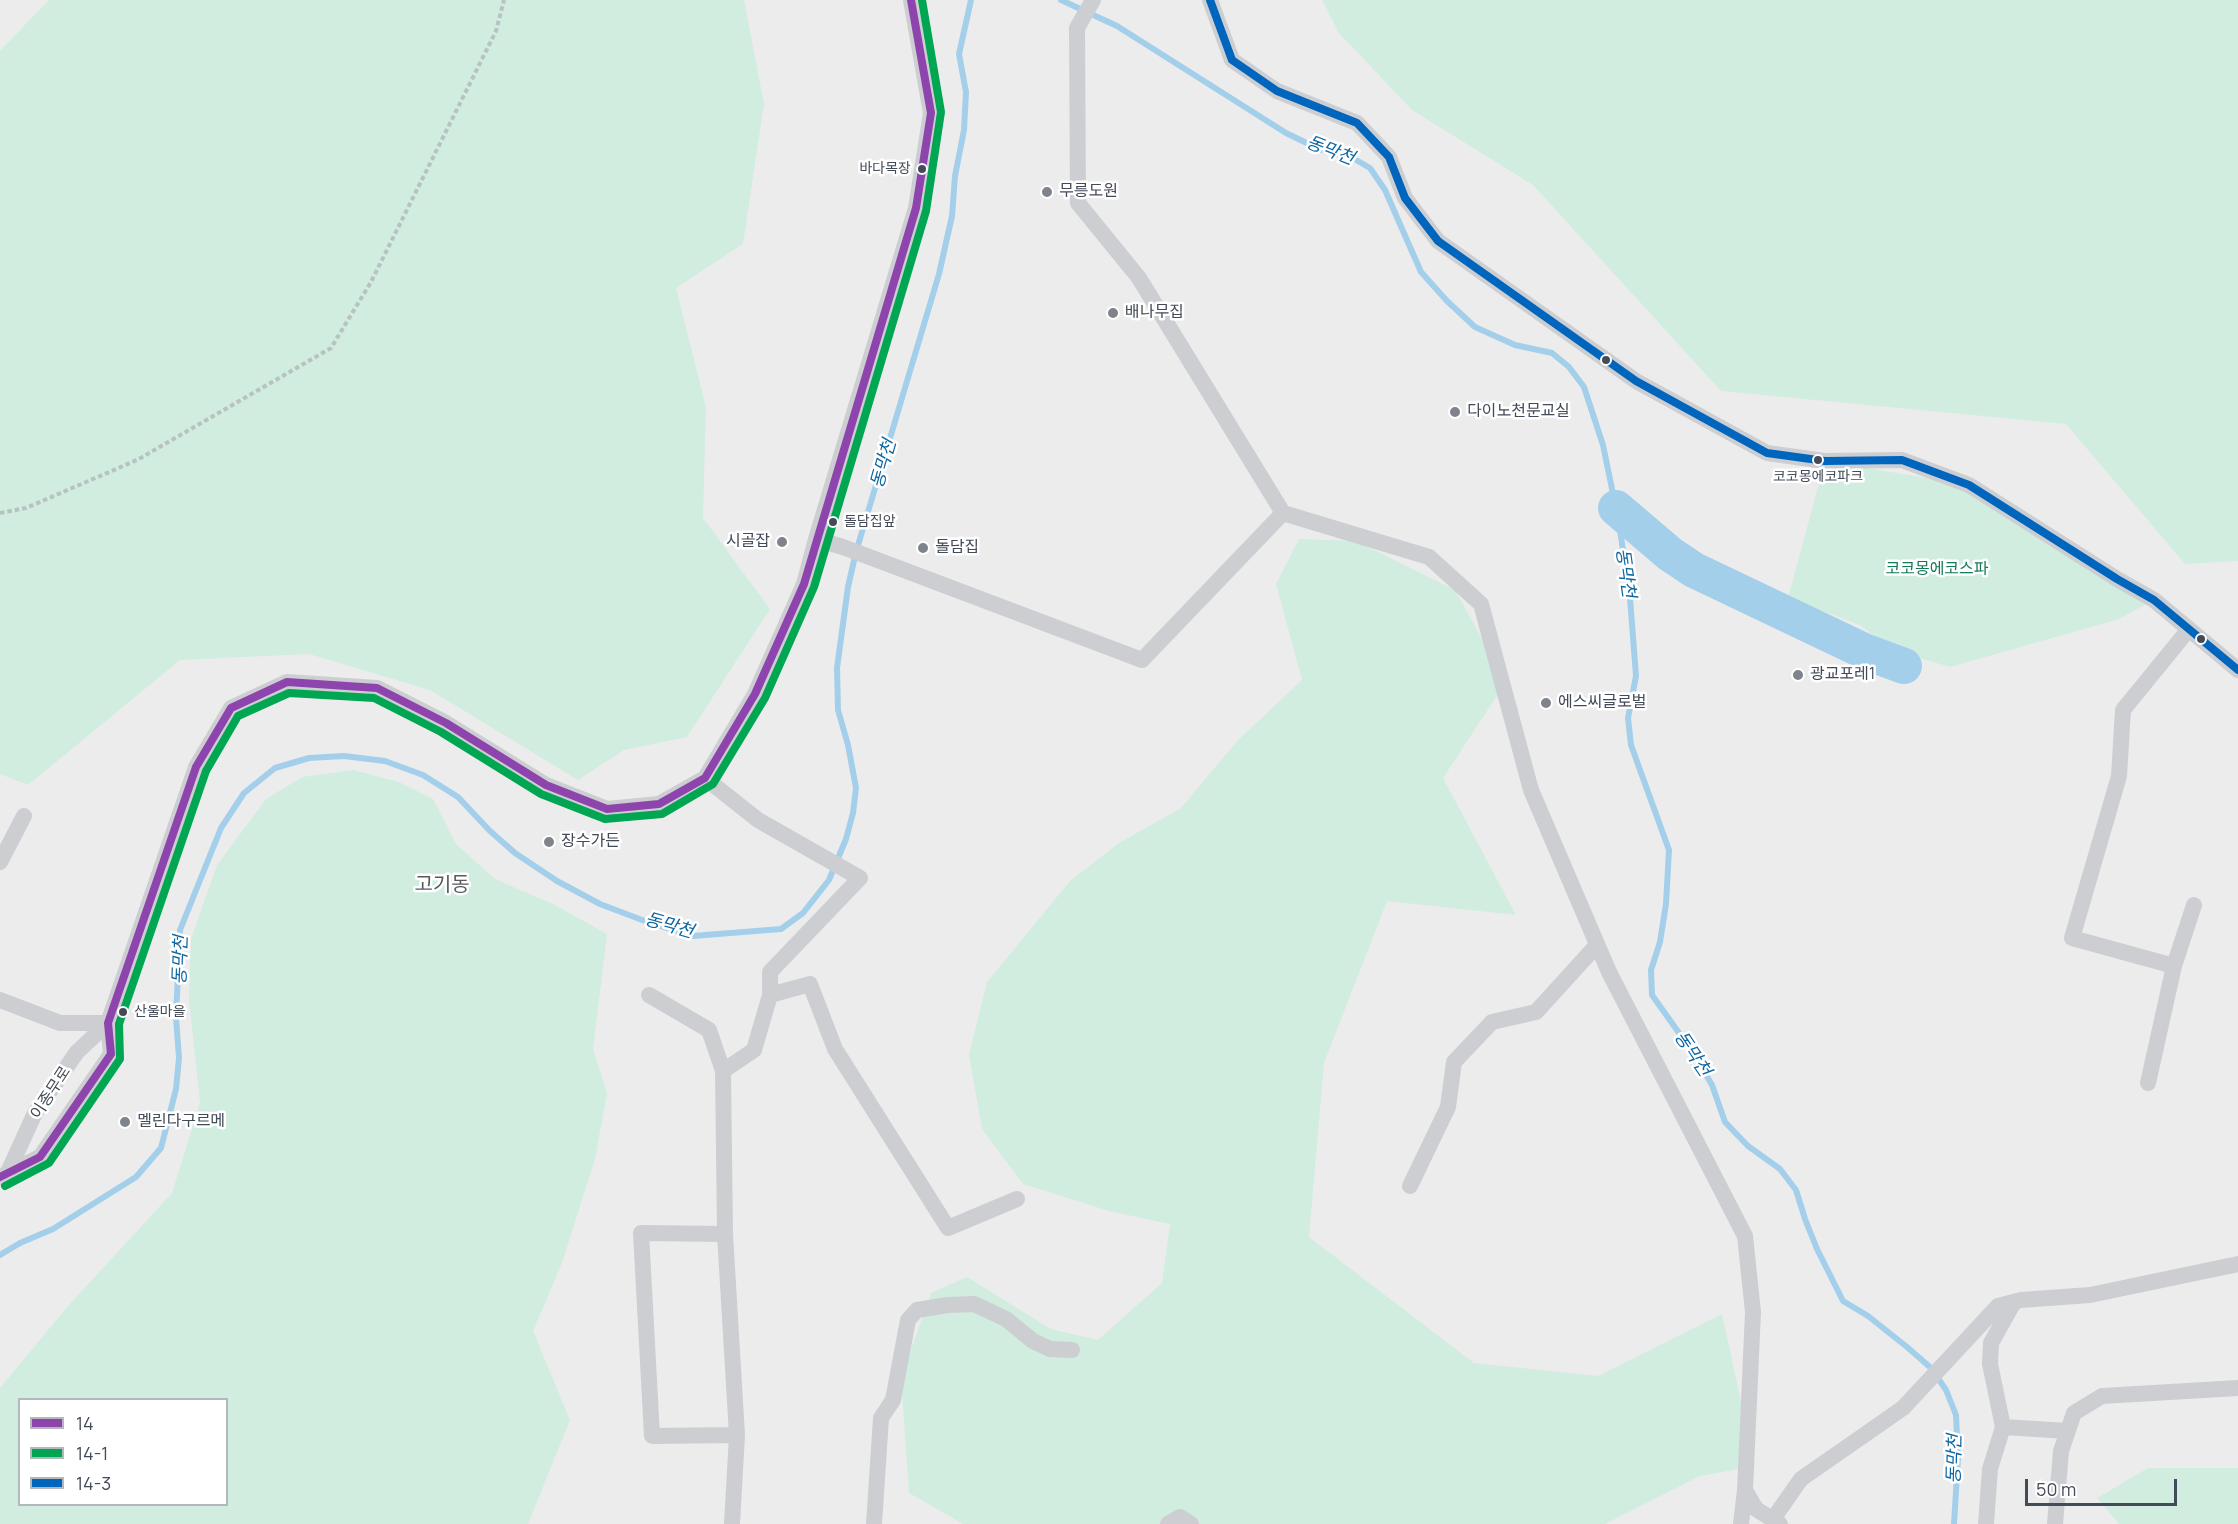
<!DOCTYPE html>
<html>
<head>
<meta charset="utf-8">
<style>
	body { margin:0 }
	#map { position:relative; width:2238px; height:1524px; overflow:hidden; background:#edecec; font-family:Manrope,sans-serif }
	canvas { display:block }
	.legend { position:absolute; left:18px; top:1398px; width:210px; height:108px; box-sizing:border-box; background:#fff; border:2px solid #b4b7bc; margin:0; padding:8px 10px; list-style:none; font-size:18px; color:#444b58 }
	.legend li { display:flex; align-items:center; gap:12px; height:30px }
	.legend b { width:30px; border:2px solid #b4b7bc }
	.scale { position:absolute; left:2025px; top:1479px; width:152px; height:27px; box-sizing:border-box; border:3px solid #444b58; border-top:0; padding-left:8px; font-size:18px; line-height:21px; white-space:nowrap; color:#444b58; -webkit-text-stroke:4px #fff; paint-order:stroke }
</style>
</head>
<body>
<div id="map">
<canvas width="2238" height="1524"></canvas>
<ul class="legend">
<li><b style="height:8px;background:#8e44ad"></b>14</li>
<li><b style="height:8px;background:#00a651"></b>14-1</li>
<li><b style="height:8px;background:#0065bd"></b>14-3</li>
</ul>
<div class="scale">50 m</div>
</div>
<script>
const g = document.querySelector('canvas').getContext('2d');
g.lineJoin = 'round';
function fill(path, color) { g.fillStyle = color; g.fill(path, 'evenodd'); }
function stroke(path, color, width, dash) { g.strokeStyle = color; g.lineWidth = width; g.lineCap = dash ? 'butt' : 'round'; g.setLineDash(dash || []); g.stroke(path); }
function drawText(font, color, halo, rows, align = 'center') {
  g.font = font + ' Manrope,"Noto Sans KR",sans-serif'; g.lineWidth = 5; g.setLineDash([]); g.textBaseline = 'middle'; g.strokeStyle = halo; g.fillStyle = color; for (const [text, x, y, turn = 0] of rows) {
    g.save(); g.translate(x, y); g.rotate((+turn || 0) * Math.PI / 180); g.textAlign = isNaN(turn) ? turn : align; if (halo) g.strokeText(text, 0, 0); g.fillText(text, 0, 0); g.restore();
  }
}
const green = new Path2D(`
	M49,0h695l20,104 -21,140 -67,44 30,119 -3,111 67,91 -83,128 -63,13 -46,30 -148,-90 -121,-36 -129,6 -152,125 -28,-11v-723z
	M1322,0h916v561l-53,3 -119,-140 -345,-33 -188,-206 -121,-75 -73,-77z
	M1825,461l144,24 185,115 -35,19 -169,48 -58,-17 -32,-25 -72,-27z
	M1299,539l57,2 99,49 51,92 -63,96 73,137 -129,-14 -63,162 -15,174 165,126 124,13 124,-62 33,152 -55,10 -95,48h-642l-54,-31 -8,-115 30,-85 36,-16 84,52 47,11 64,-57 8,-59 -61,-13 -86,-27 -41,-55 -13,-74 18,-73 83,-101 49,-38 62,-35 56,-67 65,-61 -26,-96z
	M353,770l46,12 34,17 23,45 39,35 60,26 52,29 -14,115 14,44 -12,66 -33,104 -29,68 37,89 -42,104h-528v-136l68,-82 104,-113 28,-90 -11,-103 2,-61 26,-74 49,-66 36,-22zM20,1400h206v104h-206z
	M2148,1468h90v56h-119l-22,-26z`);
const stream = new Path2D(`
	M1061,0l56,26 169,107 33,16 32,8 19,11 15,22 36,82 26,29 28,26 40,18 37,8 17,14 15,20 19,58 16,78 11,75 6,78 -8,42 3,27 38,105 -3,54 -6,38 -9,28 1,25 42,59 18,31 13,37 23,24 32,23 16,21 9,29 12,30 26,52 25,15 39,31 24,21 15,22 10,25 2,44 -4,65
	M0,1255l20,-12 33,-14 83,-52 25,-29 15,-59 3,-31 -3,-41 4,-87 41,-102 23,-35 31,-25 34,-10 35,-2 41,5 38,14 35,22 32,34 25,22 42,28 43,23 50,19 43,13 88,-7 22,-16 26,-33 17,-41 7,-26 3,-25 -8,-43 -10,-35 -1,-42 11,-81 8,-35 83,-278 13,-58 3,-40 9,-46 2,-38 -7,-38 12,-54`);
const river = new Path2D(`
	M1616,508l54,46 24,16 172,82 38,14`);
const path = new Path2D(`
	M0,513l26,-5 111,-48 194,-112 40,-66 125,-251 8,-31`);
const street = new Path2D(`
	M1093,0l-16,28 1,175 61,75 144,235 146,44 52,47 50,186 78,182 136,264 8,76 -8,178 11,19 24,15
	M1210,0l22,60 45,31 80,32 32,34 16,41 33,43 198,140 131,72 58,8 77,-1 67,25 148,94 37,21 84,70
	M816,539l27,8 299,113 141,-147
	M705,778l53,42 102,58 -90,94v23
	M0,862l24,-46
	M2174,966l-102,-28 47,-162 4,-66 66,-81
	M649,995l60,35 14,41
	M0,1000l60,23h48
	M2148,1083l26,-117 20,-61
	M8,1172l27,-59 42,-61 31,-29
	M0,1177l40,-20 71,-103 -3,-31 88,-256 35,-59 56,-26 90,6 69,35 100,62 61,24 52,-5 46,-26 50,-84 49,-110 12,-45 100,-331 15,-95 -20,-113
	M1410,1186l38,-79 6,-45 38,-40 44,-10 61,-67
	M725,1234l-84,-1 11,203 85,-1
	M2003,1427l-13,-63 1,-21 23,-41
	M1773,1519l28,-40 102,-71 95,-102 23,-6 69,-5 148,-31
	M732,1524l5,-89 -12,-201 -2,-163 31,-21 16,-55 40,-11 25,65 113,179 69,-29
	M874,1524l7,-106 12,-18 15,-80 9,-10 31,-5 26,-1 32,15 27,22 17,8 22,1
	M1168,1524l12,-7 11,7
	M1741,1524l4,-34
	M1986,1524l4,-55 13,-42 65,4
	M2055,1524l6,-73 13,-38 28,-17 136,-8`);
const bus1 = new Path2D(`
	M0,1177l40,-20 71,-103 -3,-31 88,-256 35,-59 56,-26 90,6 69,35 100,62 61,24 52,-5 46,-26 50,-84 49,-110 112,-376 15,-95 -20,-113`);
const bus2 = new Path2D(`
	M5,1186l44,-23 71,-104 -1,-35 87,-253 32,-55 51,-23 85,5 67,34 100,62 64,25 57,-5 51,-30 52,-86 49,-111 112,-376 15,-99 -19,-112`);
const bus3 = new Path2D(`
	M1210,0l22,60 45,31 80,32 32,34 16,41 33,43 198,140 131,72 58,8 77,-1 67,25 148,94 37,21 84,70`);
const markers = [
	[922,169,5,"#444b58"],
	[1047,192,6,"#7f838c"],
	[1113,313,6,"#7f838c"],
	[1606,360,5,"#444b58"],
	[1455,412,6,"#7f838c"],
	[1818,460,5,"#444b58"],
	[833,522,5,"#444b58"],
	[782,542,6,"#7f838c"],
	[923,548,6,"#7f838c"],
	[2201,639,5,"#444b58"],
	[1798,675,6,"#7f838c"],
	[1546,703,6,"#7f838c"],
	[549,842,6,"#7f838c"],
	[123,1012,5,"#444b58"],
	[125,1122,6,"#7f838c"]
];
const busNames = [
	["바다목장",911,169,"right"],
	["코코몽에코파크",1818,477,"center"],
	["돌담집앞",844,522],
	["산울마을",134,1012]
];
const poiNames = [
	["무릉도원",1059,192],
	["배나무집",1125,313],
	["다이노천문교실",1467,412],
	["시골잡",770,542,"right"],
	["돌담집",935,548],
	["광교포레1",1810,675],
	["에스씨글로벌",1558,703],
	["장수가든",561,842],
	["멜린다구르메",137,1122]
];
const parkNames = [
	["코코몽에코스파",1937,570]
];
const streetNames = [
	["이종무로",51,1093,-57]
];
const waterNames = [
	["동막천",1330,151,21],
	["동막천",884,464,-74],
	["동막천",1625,573,82],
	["동막천",669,926,16],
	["동막천",181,960,-88],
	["동막천",1692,1054,56],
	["동막천",1955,1459,-89]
];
const quarterNames = [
	["고기동",442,885]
];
fill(green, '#d0ede0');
stroke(stream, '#a4cfeb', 6);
stroke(river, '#a4cfeb', 36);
stroke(path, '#b7c3c2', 4, [4.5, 3]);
stroke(street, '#cdced2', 16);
stroke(bus1, '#8e44ad', 8);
stroke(bus2, '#00a651', 8);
stroke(bus3, '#0065bd', 8);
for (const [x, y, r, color] of markers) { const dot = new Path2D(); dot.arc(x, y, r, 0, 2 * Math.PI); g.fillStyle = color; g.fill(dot); stroke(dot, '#fff', 2); }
drawText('14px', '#444b58', '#fff', busNames, 'left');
drawText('16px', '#444b58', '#fff', poiNames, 'left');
drawText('16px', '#16785a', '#fff', parkNames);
drawText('16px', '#444b58', '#fff', streetNames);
drawText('italic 18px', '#0d67a3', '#fff', waterNames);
drawText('20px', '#585a60', '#fff', quarterNames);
</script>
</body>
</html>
